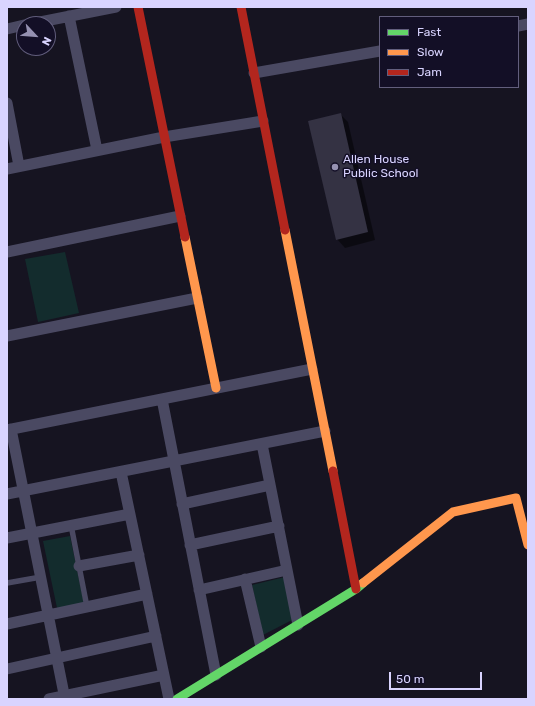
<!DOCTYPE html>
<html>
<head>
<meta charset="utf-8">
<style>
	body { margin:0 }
	#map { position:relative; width:535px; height:706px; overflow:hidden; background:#161421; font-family:Rubik,sans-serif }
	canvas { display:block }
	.frame { position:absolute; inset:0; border:8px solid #d9d4ff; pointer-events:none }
	.legend { position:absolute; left:379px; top:16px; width:140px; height:72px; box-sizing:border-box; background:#130f26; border:1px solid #625e7d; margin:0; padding:5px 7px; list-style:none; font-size:12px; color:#d9d4ff }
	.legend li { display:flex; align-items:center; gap:8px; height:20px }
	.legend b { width:20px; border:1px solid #625e7d }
	.north { position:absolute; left:16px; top:16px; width:40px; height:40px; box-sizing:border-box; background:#130f26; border:1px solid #625e7d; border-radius:50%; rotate:116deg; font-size:11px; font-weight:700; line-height:16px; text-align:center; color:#d9d4ff }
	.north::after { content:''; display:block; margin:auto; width:14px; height:18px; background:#9591b1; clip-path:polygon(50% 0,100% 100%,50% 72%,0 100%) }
	.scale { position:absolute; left:389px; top:672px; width:93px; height:18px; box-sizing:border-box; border:2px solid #d9d4ff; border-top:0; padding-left:5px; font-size:12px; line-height:14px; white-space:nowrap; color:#d9d4ff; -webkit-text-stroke:3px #130f26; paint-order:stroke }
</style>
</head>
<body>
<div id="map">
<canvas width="535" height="706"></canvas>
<div class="frame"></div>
<ul class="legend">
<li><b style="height:5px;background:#63d668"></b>Fast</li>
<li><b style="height:5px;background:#ff974d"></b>Slow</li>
<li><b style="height:5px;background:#b3261e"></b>Jam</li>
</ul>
<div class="north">N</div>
<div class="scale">50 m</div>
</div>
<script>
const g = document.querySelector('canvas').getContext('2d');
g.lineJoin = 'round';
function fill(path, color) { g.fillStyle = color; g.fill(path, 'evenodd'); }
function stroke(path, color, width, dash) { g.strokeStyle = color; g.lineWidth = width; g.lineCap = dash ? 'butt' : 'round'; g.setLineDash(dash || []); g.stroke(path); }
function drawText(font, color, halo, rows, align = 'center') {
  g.font = font + ' Rubik,sans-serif'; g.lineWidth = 3; g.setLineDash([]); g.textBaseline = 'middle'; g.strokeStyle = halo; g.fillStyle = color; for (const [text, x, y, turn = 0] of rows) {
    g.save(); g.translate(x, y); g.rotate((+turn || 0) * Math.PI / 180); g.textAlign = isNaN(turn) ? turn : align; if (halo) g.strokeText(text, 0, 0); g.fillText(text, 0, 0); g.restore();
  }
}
const green = new Path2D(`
	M65,252l14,61 -41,9 -13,-63z
	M70,536l14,67 -27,5 -14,-67z
	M285,577l7,43 -29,15 -11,-50z`);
const shadow = new Path2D(`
	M340,114l8,8 27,118 -30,8 -8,-9z`);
const building = new Path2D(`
	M341,113l27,119 -32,8 -28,-119z`);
const lane = new Path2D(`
	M71,525l16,82
	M7,583l34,-6`);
const street = new Path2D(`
	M69,16l28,134
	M30,24l86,-17
	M518,26l10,-2
	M7,29l17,-4
	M254,73l126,-22
	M7,103l12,63
	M7,169l157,-32 99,-16
	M7,252l173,-36
	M7,336l190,-38
	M162,399l54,276
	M11,429l54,270
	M7,430l305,-61
	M262,444l36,181
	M121,472l48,227
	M7,494l318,-63
	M182,504l88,-19
	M7,538l123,-24
	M190,545l89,-19
	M79,566l60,-11
	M245,579l16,68
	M199,590l88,-20
	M7,624l140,-30
	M7,669l149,-33
	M49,699l115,-24`);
const fast = new Path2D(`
	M177,699l179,-110 7,-6`);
const slow = new Path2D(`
	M285,230l48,241
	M185,237l31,151
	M363,583l90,-71 63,-14 12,47`);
const jam = new Path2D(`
	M138,7l47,230
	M241,7l44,223
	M333,471l23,118`);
const markers = [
	[335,167,4,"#9591b1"]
];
const poiNames = [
	["Allen House",343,160],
	["Public School",343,174]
];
fill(green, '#132c2d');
fill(shadow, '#0007');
fill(building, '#343243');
stroke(lane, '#4a4962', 5.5);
stroke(street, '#4a4962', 11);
stroke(fast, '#63d668', 9);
stroke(slow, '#ff974d', 9);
stroke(jam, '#b3261e', 9);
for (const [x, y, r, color] of markers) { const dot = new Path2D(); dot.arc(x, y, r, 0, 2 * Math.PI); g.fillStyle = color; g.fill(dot); stroke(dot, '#130f26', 1.5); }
drawText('12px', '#d9d4ff', '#130f26', poiNames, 'left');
</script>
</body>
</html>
